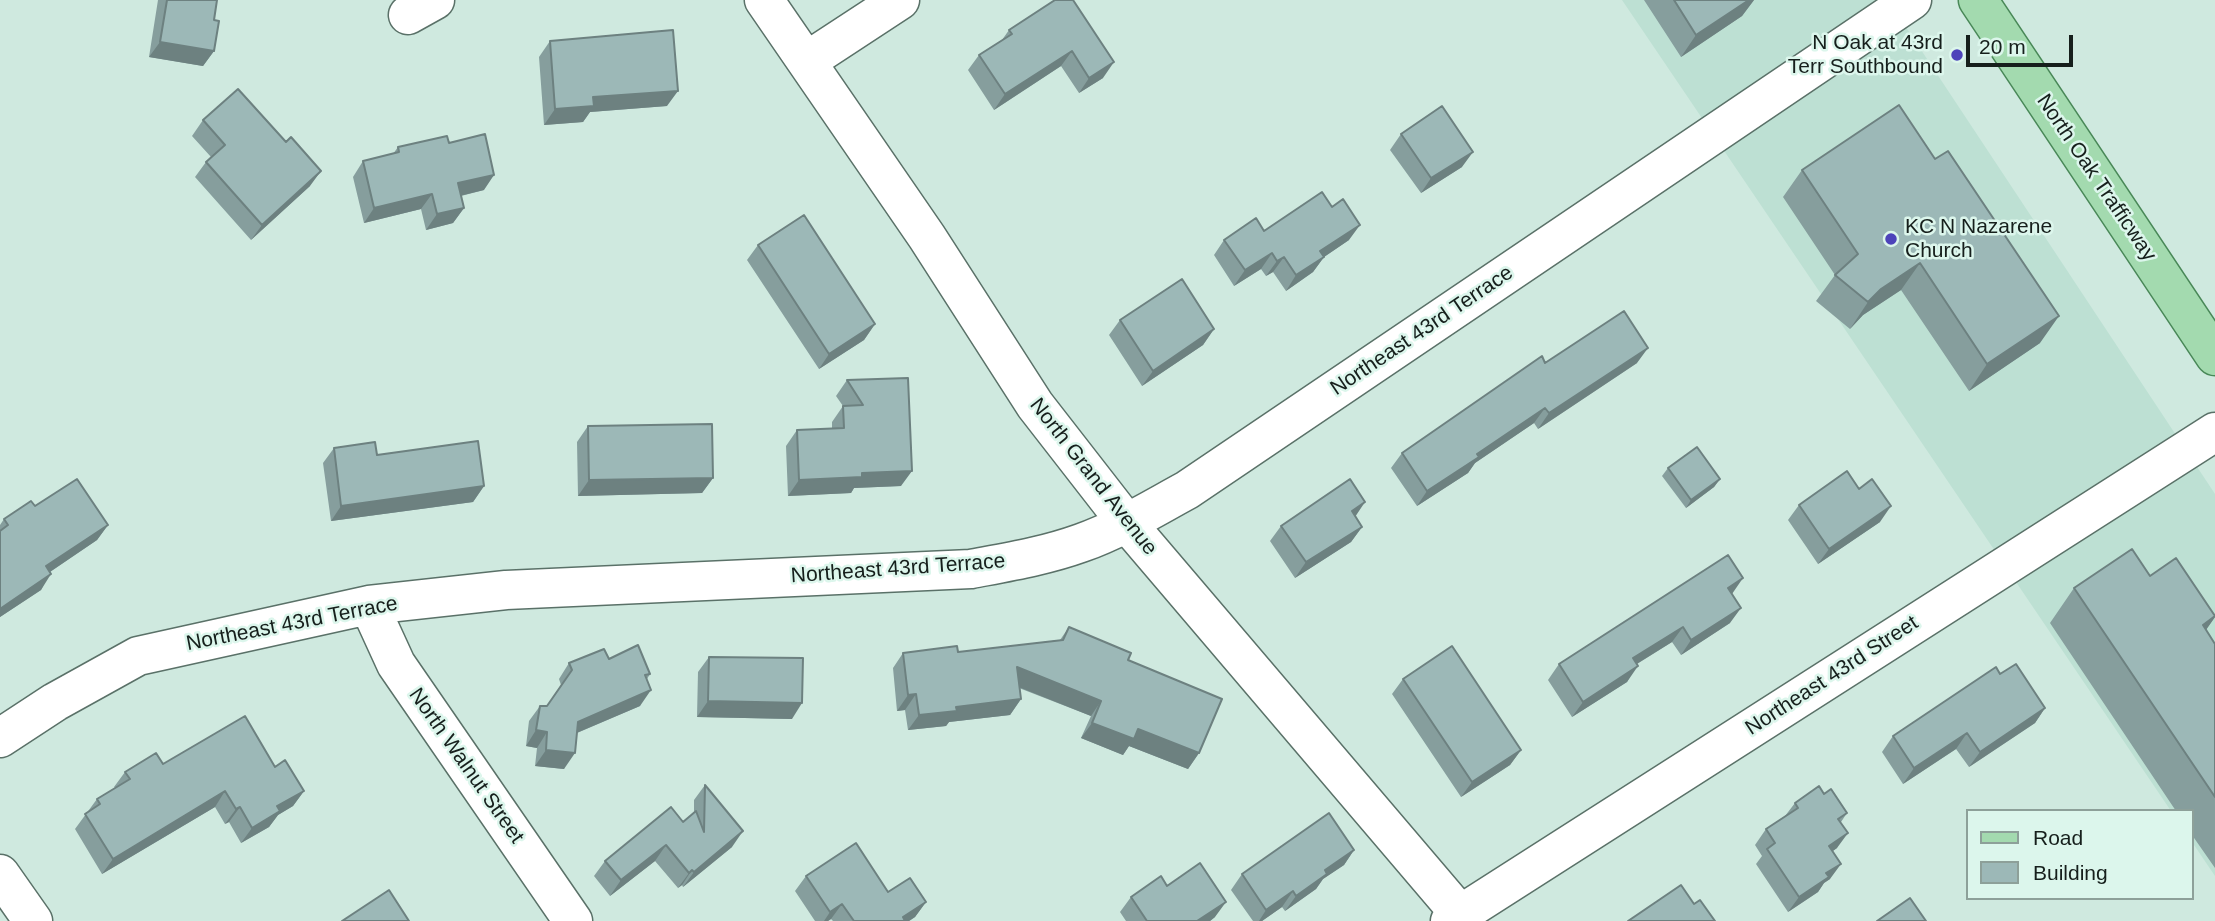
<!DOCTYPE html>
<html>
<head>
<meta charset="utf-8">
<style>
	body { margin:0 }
	#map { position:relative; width:2215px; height:921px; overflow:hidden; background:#cfe9df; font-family:Arial,sans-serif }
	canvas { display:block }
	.legend { position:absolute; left:1966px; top:809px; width:228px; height:91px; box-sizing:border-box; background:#dcf6ec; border:2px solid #8da099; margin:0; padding:9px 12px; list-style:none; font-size:21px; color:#161f1c }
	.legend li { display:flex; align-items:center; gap:14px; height:35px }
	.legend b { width:35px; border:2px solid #8da099 }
	.scale { position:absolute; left:1966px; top:35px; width:107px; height:32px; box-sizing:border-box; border:4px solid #161f1c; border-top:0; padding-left:9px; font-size:21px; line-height:24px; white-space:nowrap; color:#161f1c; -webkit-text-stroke:5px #dcf6ec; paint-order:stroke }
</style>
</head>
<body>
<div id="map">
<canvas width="2215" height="921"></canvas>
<ul class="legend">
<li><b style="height:9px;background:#a3daaf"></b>Road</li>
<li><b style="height:19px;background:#9cb8b7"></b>Building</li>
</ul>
<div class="scale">20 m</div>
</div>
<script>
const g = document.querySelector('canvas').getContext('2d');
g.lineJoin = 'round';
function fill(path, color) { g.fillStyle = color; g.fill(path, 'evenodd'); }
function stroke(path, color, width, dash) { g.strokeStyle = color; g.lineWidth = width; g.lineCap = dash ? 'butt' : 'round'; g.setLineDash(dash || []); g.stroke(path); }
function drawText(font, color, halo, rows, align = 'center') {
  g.font = font + ' Arial,sans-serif'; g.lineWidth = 5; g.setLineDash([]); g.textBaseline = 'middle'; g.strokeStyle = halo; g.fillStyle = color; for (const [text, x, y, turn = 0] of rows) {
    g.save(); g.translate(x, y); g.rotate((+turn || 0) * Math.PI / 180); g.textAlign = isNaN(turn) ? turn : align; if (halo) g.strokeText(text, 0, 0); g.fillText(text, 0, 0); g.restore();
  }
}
const built = new Path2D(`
	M1622,0h266l327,494v382l-23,-34v-31h-21z`);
const street = new Path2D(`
	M764,0l163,237 108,168 91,117 340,399
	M408,15l27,-15
	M807,61l93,-61
	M369,605l27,59 177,257
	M0,738l55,-36 83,-46 231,-51 137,-15 465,-21c37,-7 74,-13 110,-26 37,-13 71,-34 106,-53l725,-490
	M0,874l33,47
	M1450,921l765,-489`);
const primary = new Path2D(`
	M1978,0l237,356`);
const wall = new Path2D(`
	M158,0h59l-3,20v31l-11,15 -54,-9z
	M1055,0l48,78 -24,15 -18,-27 -67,44 -26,-40 11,-15 23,-15 7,-10z
	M1644,0h110l-12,16 -61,41z
	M550,41l117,65 -77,6 -7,10 -39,3 -5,-68z
	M203,120l83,22 24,44 -59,54 -56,-63 11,-15 5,-5 -19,-21z
	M1401,134l61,33 -41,26 -31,-43z
	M449,143l35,47 -23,6 3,12 -11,15 -27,7 -5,-21 -57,14 -11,-46 10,-16 30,-7 5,-7z
	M1802,170l238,173 -71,48 -68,-101 -38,25 -13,14 -34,-28 19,-26 -52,-78z
	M1264,231l85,9 -25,17 -11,15 -27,19 -13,-19 -7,4 -5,-7 -27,17 -20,-31 10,-15z
	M758,245l117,79 -11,16 -45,29 -72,-109z
	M1120,320l94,9 -11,16 -61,41 -33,-51z
	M1545,363h92l-99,66 -4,-6 -59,40 -7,10 -51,33 -26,-38 11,-15z
	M908,378l-7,108 -47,2 -3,5 -63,3 -2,-50 11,-16 35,-1v-7l11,-16 -7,-10 11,-16z
	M588,426l125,52 -11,15 -124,3 -1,-54z
	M334,448l43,7 107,31 -11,16 -142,19 -8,-58z
	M1668,468l52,11 -6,8 -28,21 -24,-32z
	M1799,505l81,17 -62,42 -30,-44z
	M35,506l73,19 -11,15 -47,32 -9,18 -41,27v-92l4,-6z
	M1355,517l7,10 -11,15 -56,36 -25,-37 11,-15z
	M2150,576l65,41 -9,13 9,14v224l-23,-33v-24h-16l-126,-188 24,-35z
	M1732,594l-2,29 -49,32 -9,-13 -35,22 -10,18 -55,35 -24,-37 11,-16z
	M1069,627l59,33 71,93 -11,16 -59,-23 -6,9 -42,-17 10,-22 -72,-28 2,11 -11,16 -61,7 -3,4 -38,4 -3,-20 -8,1 -4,-43 10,-15 55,-1 102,-12z
	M709,657l83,62 -95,-2 1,-45z
	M609,659l41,15 -3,5 -7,27 -63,27 -13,36 -29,-3 2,-18 -11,-2 3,-25 11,-15h7l14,-21 -2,-6 10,-16z
	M2000,674l45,34 -10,15 -66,44 -13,-18 -53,35 -21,-32 11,-16z
	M1403,679l118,71 -11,15 -49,32 -69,-103z
	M163,764l112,3 29,24 -11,15 -15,9 -9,12 -28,16 -12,-21 -4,2 -10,-17 -113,67 -27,-45 22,-30 18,-11 -1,-1 11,-15z
	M705,785l27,62 -49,40 -1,-2 -4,3 -23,-27 -45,35 -16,-20 11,-15 78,-39 11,-9v-13z
	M1824,794l23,19 -6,9 -4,26 -4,3 -3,28 -6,4 -6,9 -30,20 -32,-48 6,-8 -7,-11 11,-16 19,-13 10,-13z
	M1354,850l-10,15 -21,14 -7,10 -31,22 -3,-4 -20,14h-9l-22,-31 11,-16z
	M806,876l82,16 38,10 -11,15 -6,4h-76l-2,-2 -3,2h-13l-20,-30z
	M1167,886l48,31 -5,4h-84l-6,-9 11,-15z`);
const shadedWall = new Path2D(`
	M1749,0h5l-12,16 -61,41 15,-22z
	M160,42l54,9 -11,15 -54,-9z
	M1072,51l-11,15 -67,44 11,-16z
	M1114,62l-11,16 -24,15 10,-15z
	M678,91l-11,15 -77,6 -7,10 -39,3 11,-16 38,-12z
	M1473,152l-11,15 -41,26 10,-15z
	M321,171l-11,15 -59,54 11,-15z
	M494,175l-10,15 -37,9 11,-16z
	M432,194l-11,15 -57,14 10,-15z
	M464,208l-11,15 -27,7 11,-16z
	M1360,225l-11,15 -25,17 -11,15 -27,19 10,-16 24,-24z
	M1272,253l-11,16 -27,17 11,-16z
	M1284,257l-11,15 -7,4 11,-15z
	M1920,263l-19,27 -38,25 -13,14 18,-27 13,-13z
	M2059,316l-19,27 -71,48 18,-27z
	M875,324l-11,16 -45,29 10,-15z
	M1214,329l-11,16 -61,41 11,-15z
	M1648,348l-11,15 -99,66 11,-16z
	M1545,408l-11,15 -59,40 -7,10 -51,33 10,-15 50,-37z
	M912,471l-11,15 -47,2 -3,5 -63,3 11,-16 63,-7z
	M713,478l-11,15 -124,3 11,-16z
	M1720,479l-6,8 -28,21 5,-8z
	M484,486l-11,16 -142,19 10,-15z
	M1365,502l-10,15 -3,-6z
	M1891,506l-11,16 -62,42 11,-15z
	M108,525l-11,15 -62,42 11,-16z
	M1362,527l-11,15 -56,36 11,-16z
	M51,574l-10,16 -41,27v-8z
	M1743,578l-11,16 -4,-6z
	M1741,608l-11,15 -49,32 10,-15z
	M2215,617l-24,34 12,-26z
	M1683,627l-11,15 -50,31 11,-15z
	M1638,666l-11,16 -55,35 11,-15z
	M1017,667l84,34 -10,15 -85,-34z
	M651,690l-11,16 -73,31 11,-15z
	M916,694l-11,16 -8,1 11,-16z
	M1021,699l-11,16 -61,7 -3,4 -38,4 11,-15 37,-8z
	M708,701l94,2 -10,16 -95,-2z
	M2045,708l-10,15 -66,44 11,-15z
	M1092,723l46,6 61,24 -11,16 -59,-23 -6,9 -42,-17z
	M536,730l11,2 -10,16 -11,-2z
	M1967,733l-11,16 -53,35 11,-16z
	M546,750l29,3 -11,16 -29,-3z
	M1521,750l-11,15 -49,32 11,-15z
	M225,791l-10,16 -113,67 11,-15z
	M304,791l-11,15 -15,9 -9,12 -28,16 11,-15 25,-22z
	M240,807l-11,15 -4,2 11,-15z
	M743,831l-11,16 -49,40 11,-15z
	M1848,833l-11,15 -19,13 11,-15z
	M666,845l-11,16 -45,35 11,-16z
	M1354,850l-10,15 -21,14 -7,10 -31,22 11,-15 29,-26z
	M1841,864l-11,15 -6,4 -6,9 -30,20 11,-15 27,-24z
	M692,870l-10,15 -4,3 11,-15z
	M1293,891l-11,16 -20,14h-3l7,-11z
	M926,902l-11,15 -6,4h-9l3,-4z
	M1226,902l-11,15 -5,4h-13z
	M842,904l-11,15 -3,2h-4l6,-9z`);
const building = new Path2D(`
	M167,0h50l-3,20 5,1 -5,30 -54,-9z
	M1055,0h18l41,62 -25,16 -17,-27 -67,43 -26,-39 33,-21 -3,-4z
	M1674,0h75l-53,35z
	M673,30l5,61 -85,6 1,9 -39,3 -5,-68z
	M238,89l48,53 5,-5 30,34 -59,54 -56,-63 19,-17 -22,-25z
	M1899,105l36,54 13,-8 111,165 -72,48 -67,-101 -39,26 -13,13 -33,-27 23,-21 -56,-84z
	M1442,106l31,46 -42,26 -30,-44z
	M485,134l9,41 -36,8 6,25 -27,6 -5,-20 -58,14 -11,-47 36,-9 -1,-5 49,-11 2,7z
	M1322,192l10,15 11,-8 17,26 -40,26 4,6 -28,18 -12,-18 -7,4 -5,-8 -27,17 -21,-30 32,-22 8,13z
	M804,215l71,109 -46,30 -71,-109z
	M1182,279l32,50 -61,42 -33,-51z
	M1624,311l24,37 -99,65 -4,-5 -68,46 2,3 -52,34 -25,-38 140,-97 3,7z
	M908,378l4,93 -50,2v4l-63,3 -2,-50 47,-2 -1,-22 20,-1 -16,-25z
	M712,424l1,54 -124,2 -1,-54z
	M478,441l6,45 -143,20 -7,-58 41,-6 2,13z
	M1697,447l23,32 -29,21 -23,-32z
	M1847,471l12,18 13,-10 19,27 -62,43 -30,-44z
	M77,479l31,46 -62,41 5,8 -51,35v-78l8,-6 -4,-6 27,-18 4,5z
	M1350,479l15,23 -13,9 10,16 -56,35 -25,-36z
	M2132,549l18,27 26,-18 39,58 -12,9 12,19v153l-141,-209z
	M1728,555l15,23 -15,10 13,20 -50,32 -8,-13 -50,31 5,8 -55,36 -24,-38z
	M1069,627l62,26 -3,7 94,39 -23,54 -61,-24 -4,10 -42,-16 9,-22 -84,-34 4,32 -65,8 1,4 -38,4 -3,-21 -8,1 -5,-42 54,-7 1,6 105,-12z
	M638,645l12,29 -5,1 6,15 -73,32 -3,31 -29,-3 1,-18 -11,-2 4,-24h7l25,-36 -3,-7 35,-14 5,10z
	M1452,646l69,104 -49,32 -69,-103z
	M709,657l94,1 -1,45 -94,-2z
	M2016,664l29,44 -65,44 -13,-19 -53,35 -21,-32 103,-69 4,7z
	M245,716l30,51 10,-7 19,31 -27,15 3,5 -28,17 -12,-21 -4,2 -11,-18 -112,68 -28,-45 15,-10 -3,-5 33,-20 -5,-7 31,-19 7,11z
	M705,785l38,46 -49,41 -2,-2 -3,3 -23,-28 -45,35 -16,-19 66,-54 12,15 13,-11 8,21z
	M1819,786l5,8 7,-5 16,24 -9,6 10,14 -19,13 12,18 -15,9 3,4 -30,20 -32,-48 8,-6 -9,-14 32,-21 -3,-5z
	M1329,813l25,37 -29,20 2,4 -31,22 -3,-5 -27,19 -24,-36z
	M856,843l32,49 22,-14 16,24 -23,15 2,4h-51l-12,-17 -12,8 -24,-36z
	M1200,863l26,39 -29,19h-50l-16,-24 30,-21 6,10z
	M1681,885l13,19 6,-4 15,21h-87z
	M389,890l20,31h-67z
	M1910,898l16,23h-49z`);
const markers = [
	[1957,55,7,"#4d43ba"],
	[1891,239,7,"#4d43ba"]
];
const poiNames = [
	["N Oak at 43rd",1943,43],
	["Terr Southbound",1943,67],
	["KC N Nazarene",1905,227,"left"],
	["Church",1905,251,"left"]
];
const streetNames = [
	["North Oak Trafficway",2096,178,56],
	["Northeast 43rd Terrace",1422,331,-34],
	["North Grand Avenue",1093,477,52],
	["Northeast 43rd Terrace",898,569,-4],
	["Northeast 43rd Terrace",292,624,-11],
	["Northeast 43rd Street",1832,676,-33],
	["North Walnut Street",466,766,55]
];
fill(built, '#bde0d3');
stroke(street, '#5a7168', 41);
stroke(primary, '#498858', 41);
stroke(street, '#fff', 38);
stroke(primary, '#a3daaf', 38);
fill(wall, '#869e9d');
fill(shadedWall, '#6d8180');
fill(building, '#9cb8b7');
stroke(building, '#6d8180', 2);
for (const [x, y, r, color] of markers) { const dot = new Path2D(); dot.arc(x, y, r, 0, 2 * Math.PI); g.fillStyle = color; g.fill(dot); stroke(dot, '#dcf6ec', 2.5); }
drawText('21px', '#161f1c', '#dcf6ec', poiNames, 'right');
drawText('21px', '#161f1c', '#dcf6ec', streetNames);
</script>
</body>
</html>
